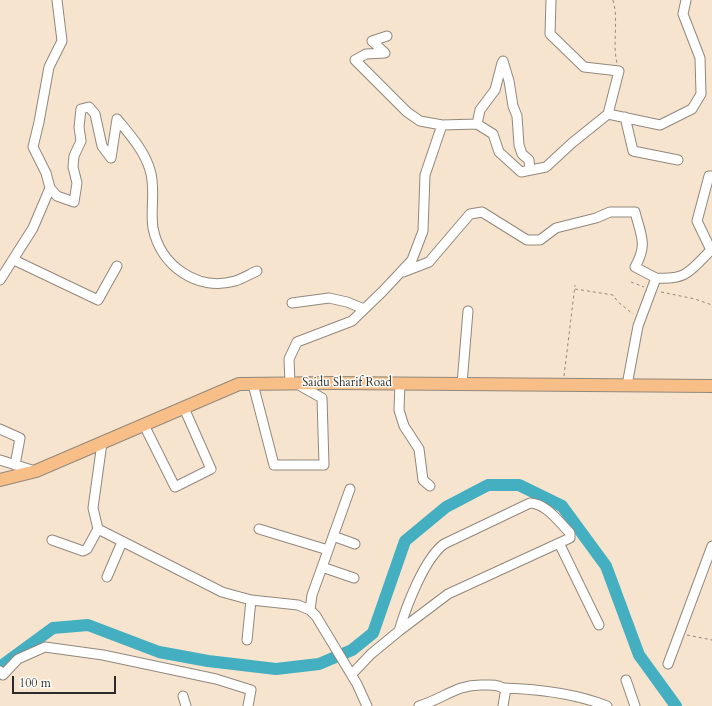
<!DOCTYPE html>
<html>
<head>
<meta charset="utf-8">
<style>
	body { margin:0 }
	#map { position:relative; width:712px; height:706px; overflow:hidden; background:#f7e4ce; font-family:Cardo,serif }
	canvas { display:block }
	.scale { position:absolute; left:12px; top:676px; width:104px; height:18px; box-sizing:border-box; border:2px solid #2b2b2b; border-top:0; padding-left:5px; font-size:12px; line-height:14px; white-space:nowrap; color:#2b2b2b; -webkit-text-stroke:3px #fdfcf7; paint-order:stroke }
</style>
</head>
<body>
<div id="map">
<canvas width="712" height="706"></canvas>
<div class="scale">100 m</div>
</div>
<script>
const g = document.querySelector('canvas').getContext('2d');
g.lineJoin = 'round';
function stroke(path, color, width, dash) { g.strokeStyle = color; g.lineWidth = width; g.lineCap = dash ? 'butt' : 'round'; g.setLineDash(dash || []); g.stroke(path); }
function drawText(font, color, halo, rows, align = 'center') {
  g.font = font + ' Cardo,serif'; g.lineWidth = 3; g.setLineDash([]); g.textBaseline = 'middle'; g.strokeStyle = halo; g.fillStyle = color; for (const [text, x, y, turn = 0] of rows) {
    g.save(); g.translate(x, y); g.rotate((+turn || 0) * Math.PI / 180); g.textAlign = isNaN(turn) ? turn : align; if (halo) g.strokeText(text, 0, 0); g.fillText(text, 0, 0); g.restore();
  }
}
const river = new Path2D(`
	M0,667l53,-39 35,-3 71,27 49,9 68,8 43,-5 33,-14 21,-17 32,-92 41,-34 42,-22h31l43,21 44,60 33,89 37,51`);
const path = new Path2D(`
	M613,0c6,21 -1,42 4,63
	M631,282l13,5
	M575,289l38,6 5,7 15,12
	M661,292l34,7 17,6
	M564,376l11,-91
	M687,635l25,5`);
const minor = new Path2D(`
	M551,0l-1,34 34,33 35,4 -11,43
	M387,36l-15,5 13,12 -19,1 -11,6 52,52 13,9 22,4
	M503,61l6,20 4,25 4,10 2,29 3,9 7,6 1,10
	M625,117l8,34 45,9
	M477,124l3,-14 15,-20 7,-27
	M50,188l7,8 17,6 3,-19 -4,-16 1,-11 7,-15 -2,-14 2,-18 8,-2 6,7 7,32 9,12 6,-39c13,16 27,31 33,51 6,19 0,39 3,58 7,37 44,64 82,53 7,-2 15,-7 22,-10
	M14,260l84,40 19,-34
	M403,272l26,-10 41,-48 12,-2 45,28h13l16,-12 40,-10 14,-6h25c6,24 13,32 0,55l21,11
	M0,280l33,-52 17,-40 -4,-15 -13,-26 6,-25 10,-55 13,-26 -5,-41
	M292,303l37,-5 18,4 17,7
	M290,383l-1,-24 8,-17 55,-21 31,-30 29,-31 11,-29 2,-56 17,-50 35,-1 16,10 6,18 22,20 25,-5 26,-24 36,-29 52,11 32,-16 9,-15 -1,-36 -17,-44 3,-14
	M400,383l-1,27 5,16 15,23 4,31 7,6
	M253,384l21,81h50l-2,-67 -25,-14
	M462,384l6,-73
	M627,385l11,-59 18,-48c31,2 34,-7 55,-28l-14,-29 12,-45h3
	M144,425l31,62 36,-18 -27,-61
	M0,429l20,9 -5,27
	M102,443l-9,65 5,21 124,63 29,8 47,5 12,5 6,6 41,68 10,22
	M0,460l35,11
	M259,529l69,21
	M333,536l22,8
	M52,540l31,11 4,-2 11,-20
	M559,543l40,82
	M322,567l32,11
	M107,577l15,-35
	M310,610l2,-15 38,-106
	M247,640l4,-40
	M668,664l44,-118
	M0,671l3,4 15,-16 27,-12 58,8 113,24 35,11 -3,16
	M352,674l19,-20 28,-23 49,-37 122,-56v-5c-12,-12 -23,-29 -40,-30l-86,41c-20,15 -38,63 -45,87
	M626,680l9,26
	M183,696l3,10
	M419,706c24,-7 38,-22 64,-21 8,0 13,-1 20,3 35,1 71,5 104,18
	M503,706l3,-18`);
const major = new Path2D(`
	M0,480l36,-9 203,-87 94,-1 379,3`);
const streetNames = [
	["Saidu Sharif Road",347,383]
];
stroke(river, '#43afc0', 12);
stroke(minor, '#91887c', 11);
stroke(major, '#91887c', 14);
stroke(path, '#91887c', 1, [3, 3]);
stroke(minor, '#fff', 9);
stroke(major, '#f7be88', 12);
drawText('12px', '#2b2b2b', '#fdfcf7', streetNames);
</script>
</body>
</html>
